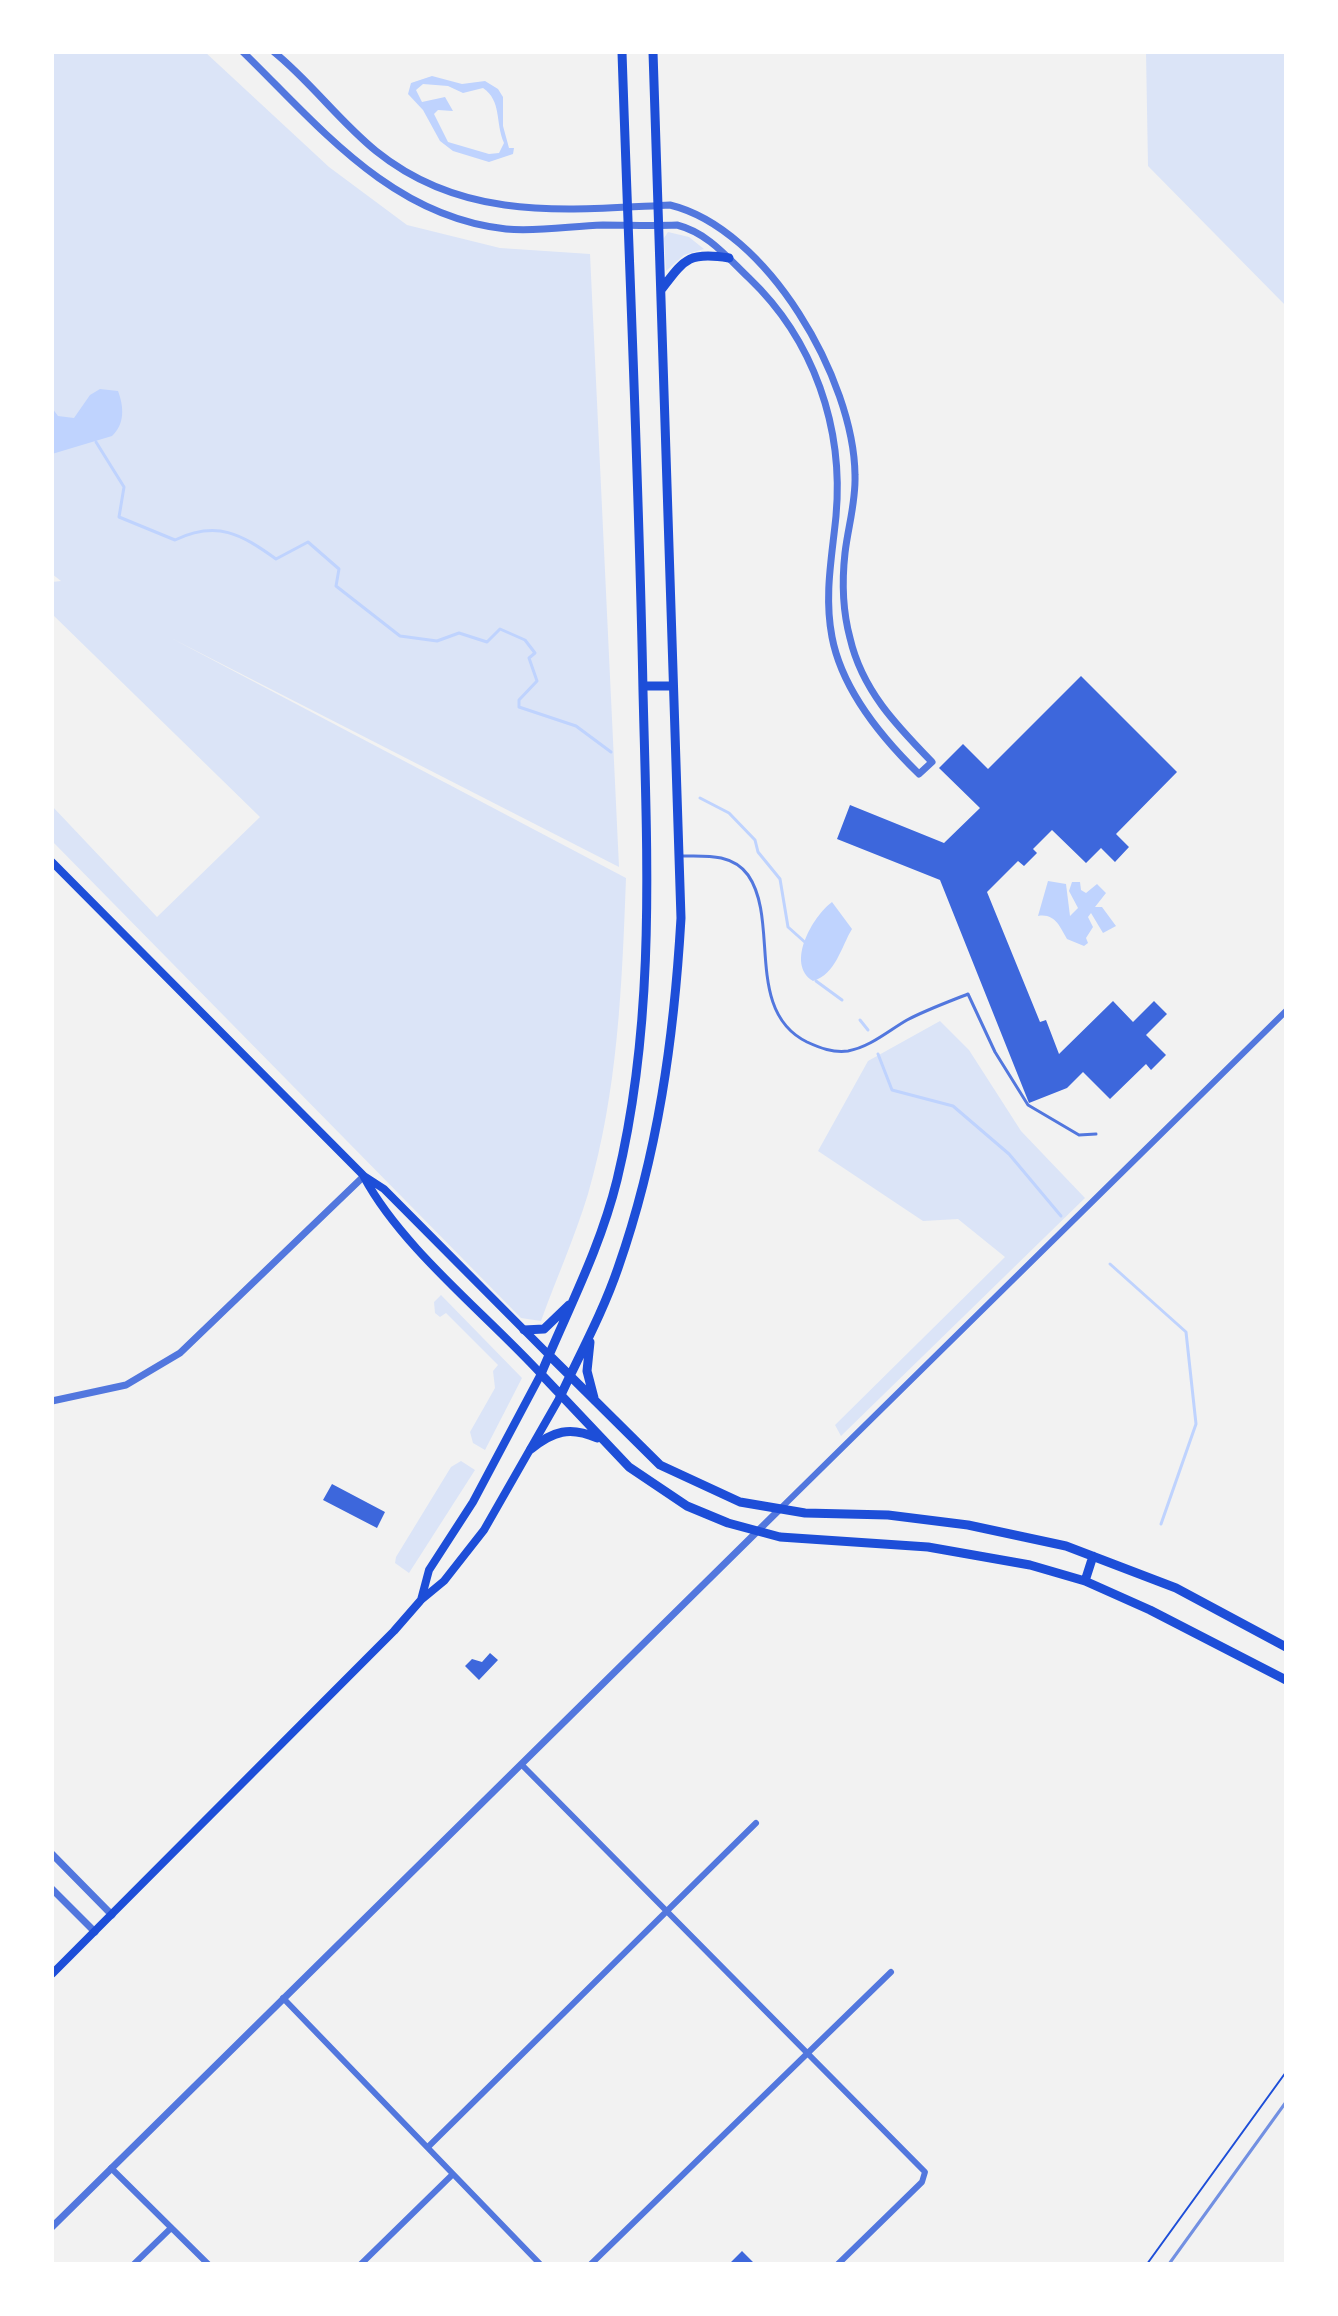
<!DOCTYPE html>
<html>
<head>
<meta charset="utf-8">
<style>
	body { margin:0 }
	#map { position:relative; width:1338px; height:2316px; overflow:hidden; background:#f2f2f2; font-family:Cabin,sans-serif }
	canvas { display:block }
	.frame { position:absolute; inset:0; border:54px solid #fff; pointer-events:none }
</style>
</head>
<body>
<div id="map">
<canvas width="1338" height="2316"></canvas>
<div class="frame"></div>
</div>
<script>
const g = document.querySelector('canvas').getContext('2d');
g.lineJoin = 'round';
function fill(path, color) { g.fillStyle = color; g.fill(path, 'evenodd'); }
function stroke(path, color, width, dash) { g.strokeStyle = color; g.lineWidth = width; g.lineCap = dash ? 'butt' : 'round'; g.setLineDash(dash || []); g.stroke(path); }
const green = new Path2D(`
	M52,52h153l124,115 78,58 93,23 90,6 29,613 -448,-229 455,240c-4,107 -8,213 -38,316 -13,43 -32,85 -47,127l-20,-3 -469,-477v-35l105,111 103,-100 -208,-203v-32l9,-1 -9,-7z
	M1146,52h140v254l-138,-140z
	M668,232l21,5 15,12 -20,6 -18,16 -2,-33z
	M940,1021l29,29 52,81 64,67 -244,238 -6,-11 170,-168 -47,-38 -35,2 -105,-70 50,-90z
	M441,1295l81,83 -37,72 -12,-7 -3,-11 25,-44 -2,-17 5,-6 -52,-52 -6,4 -5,-4 -1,-11z
	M461,1461l14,9 -66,103 -14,-10 1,-6 55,-90z`);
const water = new Path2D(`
	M432,76l30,8 23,-3 13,8 5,8v29l6,22h5l-1,6 -24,8 -36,-11 -13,-10 -17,-31 -15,-16 3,-11zM423,84l25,2 15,7 20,-5c19,13 12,34 21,55l-5,10 -10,1 -41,-12 -14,-28 4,-4 15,1 -8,-14 -23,5 -6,-12z
	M100,389l18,2c6,16 7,33 -6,45l-60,18v-46l6,8 16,2 16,-23z
	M1048,881l18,3 4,32 8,-8 -9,-17 3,-9h8l1,8 5,3 11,-9 9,9 -11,14h7l14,19 -13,7 -12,-20 -3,4 5,10 -7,11 2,5 -4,3 -17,-7c-7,-12 -12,-26 -29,-23z
	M832,902l20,27c-11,18 -16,45 -39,52 -28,-17 0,-65 19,-79z`);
const stream = new Path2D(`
	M96,442l28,45 -5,30 56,23c42,-20 66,-6 101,19l32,-17 31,27 -3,17 64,50 37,5 22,-8 28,9 13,-13 25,11 10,13 -6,5 8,23 -18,19v7l57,19 35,26
	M700,798l29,15 26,27 3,12 22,27 8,48 19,17
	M816,981l26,19
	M860,1020l8,10
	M878,1054l14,36 61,16 56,48 52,62
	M1110,1264l76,68 10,92 -35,100`);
const building = new Path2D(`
	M1081,676l96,96 -61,62 13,13 -14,15 -14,-14 -15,15 -34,-33 -19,19 4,4 -13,13 -6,-5 -31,31 53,130 6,-2 13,34 54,-53 20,21 21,-21 13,13 -21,21 20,20 -15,15 -5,-6 -36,35 -27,-27 -16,16 -38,15 -89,-223 -103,-41 13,-34 94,38 36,-35 -41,-40 24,-24 25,25z
	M332,1484l53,28 -8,16 -54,-28z
	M490,1653l8,7 -19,20 -14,-14 7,-7 10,3z
	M742,2251l13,13h-26z`);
const path = new Path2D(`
	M1147,2264l139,-192`);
const service = new Path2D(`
	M681,856c24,0 51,-3 67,19 32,46 -4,136 59,167 13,6 26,11 41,9 22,-4 40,-20 59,-31 19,-10 41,-18 61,-26l27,58 33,53 51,30 17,-1`);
const minor = new Path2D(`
	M781,1508l505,-497
	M522,1765l403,407 -3,10 -84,82
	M283,1998l257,266
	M428,2147l328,-324
	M111,2168l97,96
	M134,2264l37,-36
	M361,2264l92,-90
	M591,2264l300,-292`);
const tertiary = new Path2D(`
	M243,52c76,74 148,165 263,177 32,3 65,-3 97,-4 25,0 49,1 74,0 31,8 50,32 72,53 65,62 95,150 87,238 -4,41 -12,79 -4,121 10,53 50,101 87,137l13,-12c-36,-37 -70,-72 -82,-124 -7,-26 -8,-58 -5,-85 3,-26 11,-51 10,-78 -1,-95 -87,-246 -185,-270 -105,5 -206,17 -294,-54 -37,-30 -65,-69 -102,-99
	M52,1401l74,-16 54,-32 184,-177
	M52,1854l60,61
	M52,1889l43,43
	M52,2227l727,-717`);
const secondary = new Path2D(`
	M52,862l312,314 20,13 165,166
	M364,1177c38,71 122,137 177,197l-68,128 -44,68 -8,30
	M52,1974l342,-343 27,-31 23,-19 40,-51 76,-133`);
const primary = new Path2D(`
	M622,52c7,213 17,426 21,639 4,165 13,328 -26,489 -17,69 -49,129 -76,194l88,93 58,39 41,17 52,14 148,10 102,18 55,16 65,29 136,70
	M661,290c23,-30 27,-39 68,-32
	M643,686h30
	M524,1330l20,-1 25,-24
	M590,1342l-3,29 7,27
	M549,1355l111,110 80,37 65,11 83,2 80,10 98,21 110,42 110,59
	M560,1397c20,-43 43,-85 58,-129 40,-114 56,-230 63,-350l-28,-866
	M531,1449c22,-18 39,-23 66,-11
	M1085,1581l8,-25`);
const rail = new Path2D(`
	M1169,2264l117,-162`);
fill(green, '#dbe4f7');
fill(water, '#bfd3fe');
stroke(stream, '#bfd3fe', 3);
fill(building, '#3d67dc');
stroke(path, '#1d4ed8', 2);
stroke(service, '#5277de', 3);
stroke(minor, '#5277de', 6);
stroke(tertiary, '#5277de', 7);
stroke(secondary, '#1d4ed8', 8);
stroke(primary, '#1d4ed8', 9);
stroke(rail, '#7290e2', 3);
</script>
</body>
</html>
